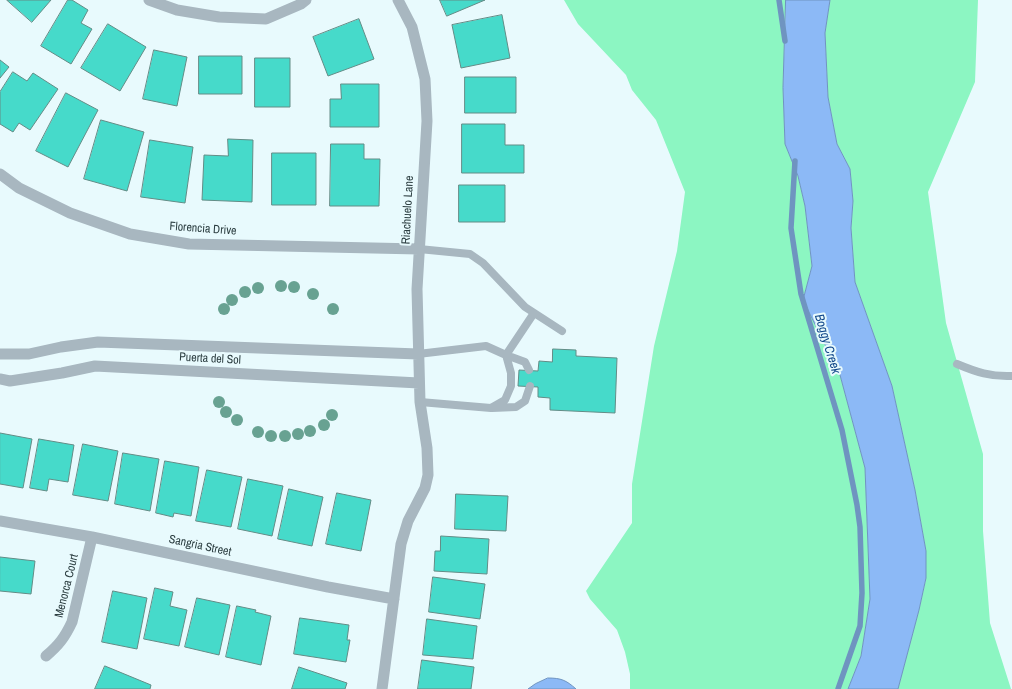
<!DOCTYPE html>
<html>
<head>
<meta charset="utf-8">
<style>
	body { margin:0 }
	canvas { display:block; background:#e8fafd }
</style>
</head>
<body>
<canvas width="1012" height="689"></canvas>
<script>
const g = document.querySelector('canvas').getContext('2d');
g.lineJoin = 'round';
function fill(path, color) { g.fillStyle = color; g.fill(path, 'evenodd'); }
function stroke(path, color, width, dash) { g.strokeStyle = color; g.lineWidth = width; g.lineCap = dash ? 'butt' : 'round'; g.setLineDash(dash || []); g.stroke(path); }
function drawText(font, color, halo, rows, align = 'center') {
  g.font = font + ' "Archivo Narrow",sans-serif'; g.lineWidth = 4; g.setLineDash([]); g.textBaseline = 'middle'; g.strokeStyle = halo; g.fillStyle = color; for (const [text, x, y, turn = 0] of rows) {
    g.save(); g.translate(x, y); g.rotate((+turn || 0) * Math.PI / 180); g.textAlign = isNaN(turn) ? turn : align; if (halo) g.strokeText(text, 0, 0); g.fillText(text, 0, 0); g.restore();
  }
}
const green = new Path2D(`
	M564,0h222l-3,88 2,56 13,32 7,30 7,60 -9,34 37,75 25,93 5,131 -9,57 -13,33h-218v-15l-5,-22 -8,-22 -27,-31 -4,-8 46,-68v-39l22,-138 23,-95 8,-59 -29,-72 -24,-30 -6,-15 -48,-51z
	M830,0h148l-3,82 -47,110 18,131 37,131v77l7,92 21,66h-113l21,-79 7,-31v-28l-11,-61 -23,-104 -37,-104 -4,-54 2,-27 -3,-32 -13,-25 -9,-47 -3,-64z`);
const water = new Path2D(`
	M786,0h44l-5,33 3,64 9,47 13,25 3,32 -2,27 4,54 37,104 23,104 11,61v27l-7,32 -21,79h-50l13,-33 9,-57 -5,-131 -25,-93 -37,-75 9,-34 -7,-60 -7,-30 -13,-32 -2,-56z
	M548,678c13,0 18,2 28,11h-48l7,-5z`);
const stream = new Path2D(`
	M779,0l6,41
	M795,161l-4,67 10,66 41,136 15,75 3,22 2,66 -2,33 -22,63`);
const building = new Path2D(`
	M7,0h44l-19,22z
	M68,0h4l16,10 -7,13 11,6 -21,35 -30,-18z
	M440,0h45l-38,16z
	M502,15l8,43 -49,10 -9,-43z
	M359,19l15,40 -46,17 -15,-39z
	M108,24l38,23 -26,44 -39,-23z
	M154,50l33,7 -10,49 -34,-7z
	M199,56h43v38h-43z
	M255,58h35v49h-35z
	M0,60l9,7 -9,11z
	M13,72l14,9 6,-8 25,16 -28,41 -11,-7 -6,9 -13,-8v-32z
	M465,77h51v36h-51z
	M341,84h38v43h-49v-28h11z
	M66,93l32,17 -30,57 -32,-16z
	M101,120l43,12 -17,59 -43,-12z
	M462,124h43v21h19v28h-62z
	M228,139l25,1 -1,62 -50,-2 2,-45 24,1z
	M150,140l43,7 -8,56 -44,-6z
	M331,144h33v15h16l-1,47h-49z
	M272,153h44v52h-44z
	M459,185h46v37h-46z
	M553,349l23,1v6l41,2 -2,55 -65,-3v-12l-12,-1v-10l-20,-1 1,-16 19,1 1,-10 13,1z
	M0,433l32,6 -9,49 -23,-4z
	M39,439l35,6 -6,37 -19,-3 -2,12 -17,-3z
	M83,444l35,7 -10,50 -35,-6z
	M123,453l36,6 -9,52 -35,-7z
	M165,461l34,6 -8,49 -17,-3 -1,4 -17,-4z
	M207,470l35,7 -11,50 -35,-6z
	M248,479l35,7 -11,50 -34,-7z
	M289,489l34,8 -11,49 -34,-7z
	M337,493l34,7 -10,51 -35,-7z
	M456,494l52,2 -2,35 -51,-2z
	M441,536l48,3 -2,35 -53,-3 1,-20h5z
	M0,557l35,4 -4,33 -31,-3z
	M433,577l52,7 -5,35 -51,-7z
	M155,588l18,4 -3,14 17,4 -8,36 -35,-7z
	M113,591l34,7 -10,51 -35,-7z
	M197,598l33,7 -11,50 -34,-8z
	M237,606l19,4 -1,2 16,4 -10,49 -35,-8z
	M300,618l49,7 -2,15h3l-4,22 -52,-8z
	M427,619l50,7 -4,33 -50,-4z
	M422,660l52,7 -3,22h-53z
	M105,666l46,19 -1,4h-55z
	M299,667l48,16 -2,6h-53z`);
const service = new Path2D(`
	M419,249l51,5 13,9 42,44 37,24
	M418,354l68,-8 20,9 5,18v13l-6,14 -14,8 -71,-6
	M957,364c19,8 34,13 55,12
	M529,370l-4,-8 -19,-7 28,-42
	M492,408l24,-1 9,-6 5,-15`);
const minor = new Path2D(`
	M149,0l28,10 42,7 47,2 35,-15 5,-4
	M0,174l19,14 51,25 60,21 59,10 230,5
	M0,354h29l32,-7 37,-5 320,12
	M0,379l10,2 52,-8 33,-7 324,17
	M0,521l92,16 236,50 66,12
	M46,656c13,-11 19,-19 26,-34l20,-85
	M382,689l19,-145 7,-23 17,-33 3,-13 -1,-27 -7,-46 -3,-113 10,-168 -2,-42 -13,-52 -14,-27`);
const trees = [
	[281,286],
	[294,287],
	[258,288],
	[245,292],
	[313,294],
	[232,300],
	[224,309],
	[333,309],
	[219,402],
	[226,412],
	[332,415],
	[237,420],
	[324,425],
	[310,431],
	[258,432],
	[298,434],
	[271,436],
	[285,436]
];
const streetNames = [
	["Riachuelo Lane",408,210,-87],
	["Florencia Drive",203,229,4],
	["Puerta del Sol",210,359,3],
	["Sangria Street",200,546,12],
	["Menorca Court",67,586,-76]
];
const waterNames = [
	["Boggy Creek",827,344,73]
];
fill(green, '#8cf6c2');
fill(water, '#8cb9f6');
stroke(water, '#6f94c0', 1);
stroke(stream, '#6f94c0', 5.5);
fill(building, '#46daca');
stroke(building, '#638c86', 1);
stroke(service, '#a8b7c0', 8);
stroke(minor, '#a8b7c0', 11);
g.fillStyle = '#68a292';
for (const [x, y] of trees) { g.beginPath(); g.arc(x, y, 6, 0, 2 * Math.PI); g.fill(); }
drawText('12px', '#2c3e41', '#e8fafd', streetNames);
drawText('italic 13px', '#12488b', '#e8fafd', waterNames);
</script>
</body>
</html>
